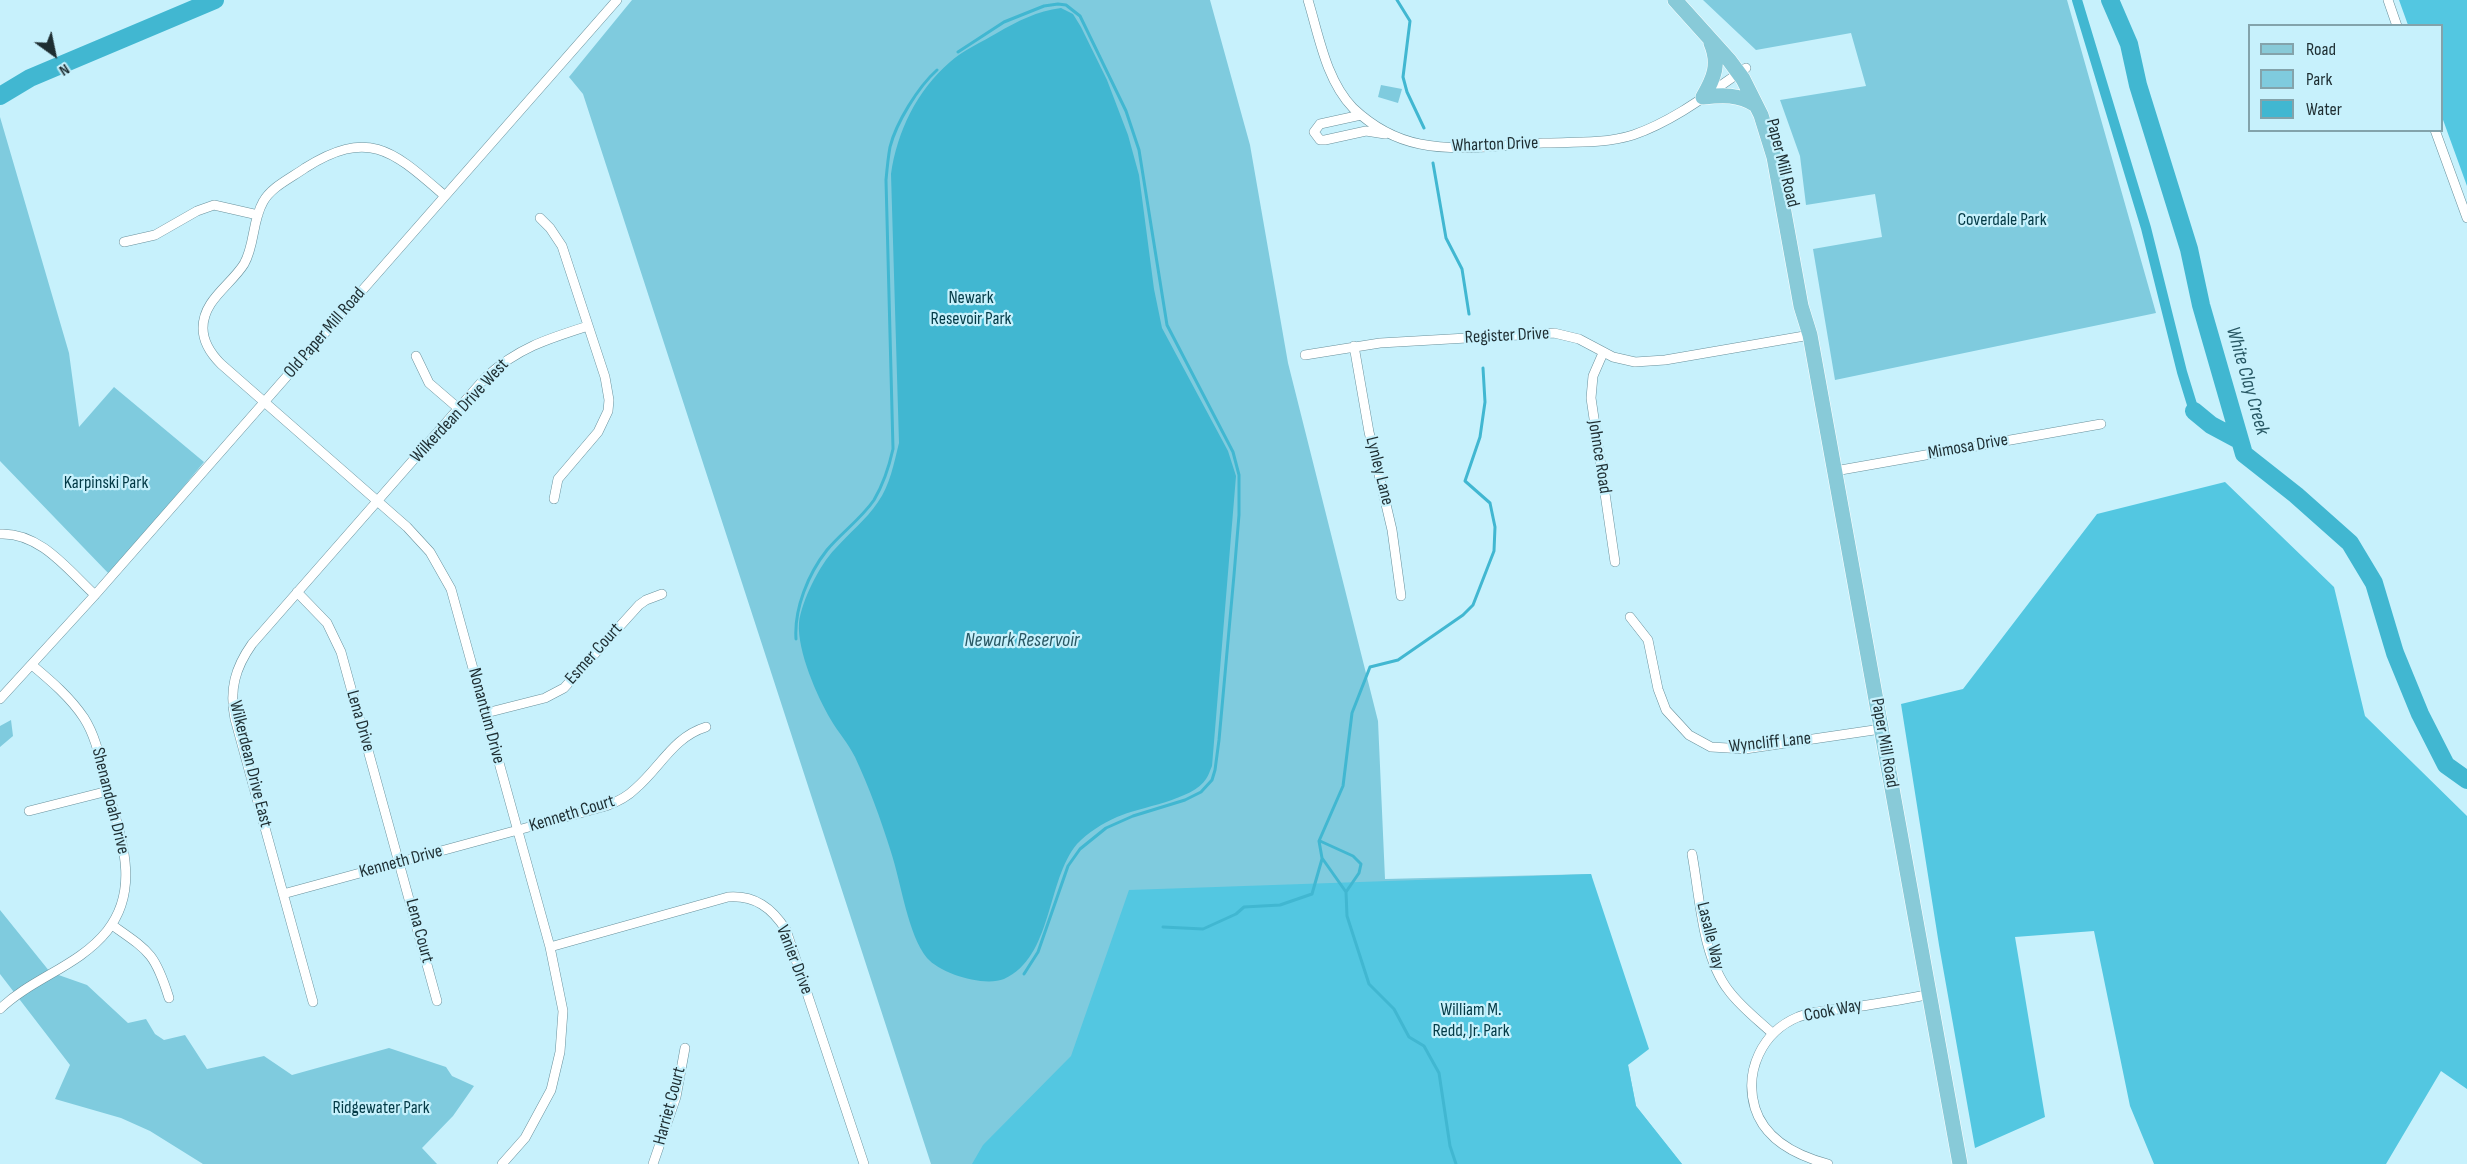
<!DOCTYPE html>
<html>
<head>
<meta charset="utf-8">
<style>
	body { margin:0 }
	#map { position:relative; width:2467px; height:1164px; overflow:hidden; background:#c7f1fc; font-family:"Sofia Sans Condensed",sans-serif }
	canvas { display:block }
	.legend { position:absolute; left:2248px; top:24px; width:195px; height:108px; box-sizing:border-box; background:#c7f1fc; border:2px solid #83a3ab; margin:0; padding:8px 10px; list-style:none; font-size:18px; color:#1e2e32 }
	.legend li { display:flex; align-items:center; gap:12px; height:30px }
	.legend b { width:30px; border:2px solid #83a3ab }
	.north { position:absolute; left:24px; top:24px; width:60px; height:60px; -webkit-text-stroke:4px #c7f1fc; paint-order:stroke; rotate:147deg; font-size:16px; font-weight:700; line-height:24px; text-align:center; color:#1e2e32 }
	.north::after { content:''; display:block; margin:auto; width:21px; height:27px; background:#1e2e32; clip-path:polygon(50% 0,100% 100%,50% 72%,0 100%) }
</style>
</head>
<body>
<div id="map">
<canvas width="2467" height="1164"></canvas>
<ul class="legend">
<li><b style="height:8px;background:#88cad8"></b>Road</li>
<li><b style="height:16px;background:#7fcbde"></b>Park</li>
<li><b style="height:16px;background:#41b7d1"></b>Water</li>
</ul>
<div class="north">N</div>
</div>
<script>
const g = document.querySelector('canvas').getContext('2d');
g.lineJoin = 'round';
function fill(path, color) { g.fillStyle = color; g.fill(path, 'evenodd'); }
function stroke(path, color, width, dash) { g.strokeStyle = color; g.lineWidth = width; g.lineCap = dash ? 'butt' : 'round'; g.setLineDash(dash || []); g.stroke(path); }
function drawText(font, color, halo, rows, align = 'center') {
  g.font = font + ' "Sofia Sans Condensed",sans-serif'; g.lineWidth = 4.5; g.setLineDash([]); g.textBaseline = 'middle'; g.strokeStyle = halo; g.fillStyle = color; for (const [text, x, y, turn = 0] of rows) {
    g.save(); g.translate(x, y); g.rotate((+turn || 0) * Math.PI / 180); g.textAlign = isNaN(turn) ? turn : align; if (halo) g.strokeText(text, 0, 0); g.fillText(text, 0, 0); g.restore();
  }
}
const green = new Path2D(`
	M632,0h578l40,145 38,218 90,358 7,158 206,-5 45,232 46,58h-751l-348,-1070 -14,-17z
	M1703,0h364l89,313 -321,67 -22,-131 69,-12 -7,-43 -69,11 -6,-49 -20,-56 86,-14 -15,-53 -95,17z
	M1381,85l21,4 -4,14 -20,-6z
	M0,117l69,236 10,74 35,-40 90,75 -94,113 -110,-114z
	M11,720l2,16 -13,11v-21z
	M0,910l50,62 37,13 41,38 18,-4 9,15 9,6 21,-5 22,34 57,-13 28,19 97,-27 57,19 6,9 22,10 -21,30 -31,32 15,16h-234l-53,-33 -29,-13 -66,-19 15,-34 -70,-91z`);
const forest = new Path2D(`
	M2399,0h68v186l-25,-69v-91l-34,-1z
	M2225,482l109,105 31,129 102,100v273l-26,-18 -55,93h-232l-24,-58 -36,-175 -79,6 30,180 -70,31 -36,-203 -38,-241 62,-15 134,-175z
	M1591,874l58,175 -21,16 8,41 46,58h-710l11,-19 88,-89 58,-166z`);
const water = new Path2D(`
	M1061,8l12,6 8,13 26,53 21,55 11,40 15,114 8,39 66,123 8,25 -24,290c-2,4 -3,9 -6,13 -13,21 -66,28 -89,38 -14,6 -30,16 -40,27 -31,37 -24,113 -73,135 -20,8 -63,-5 -77,-21 -19,-23 -26,-76 -36,-106 -10,-32 -22,-65 -36,-95 -7,-14 -17,-25 -24,-37 -14,-24 -34,-69 -32,-97 2,-21 21,-59 36,-74 14,-16 31,-29 43,-47 12,-17 16,-39 21,-59l-8,-269c6,-42 26,-84 59,-112 13,-12 32,-20 47,-29 21,-12 40,-22 64,-25z`);
const stream = new Path2D(`
	M1397,0l13,21 -7,56 4,15 17,36
	M958,52l46,-30 40,-16 14,-2 8,1 14,11 46,95 13,39 28,175 66,127 6,23v40l-5,60 -15,165 -4,30 -3,10 -11,12 -16,8 -52,16 -27,12 -26,21 -12,17 -30,86 -14,22
	M1433,163l13,75 16,31 7,45
	M796,639c-2,-30 12,-65 31,-89 14,-17 34,-31 47,-50 10,-17 15,-33 19,-51l-7,-269c1,-11 2,-22 4,-33 6,-24 28,-60 47,-77
	M1320,841l33,15 8,8 -2,9 -13,19
	M1163,927l40,2 33,-15 8,-7 36,-2 32,-11 10,-35
	M1456,1164l-6,-18 -11,-73 -15,-27 -15,-9 -15,-28 -25,-25 -22,-68 -1,-24 -24,-34 -3,-17 24,-55 9,-73 18,-46 28,-7 65,-45 10,-10 21,-54 1,-24 -5,-24 -25,-22 15,-44 5,-35 -2,-34`);
const canal = new Path2D(`
	M2077,0l69,228 36,144 12,39`);
const river = new Path2D(`
	M2110,0l19,44 9,41 51,164 12,56 43,149 52,41 54,48 24,40 21,70 25,61 26,51 21,15
	M0,96l30,-18 185,-78
	M2194,411l17,14 28,15`);
const street = new Path2D(`
	M1308,0c11,36 18,80 45,108 19,18 42,31 67,36 39,8 83,1 123,-1 28,-1 62,1 90,-8 41,-14 78,-43 113,-67
	M2388,0l9,26
	M1361,115l-41,9 -6,8 6,8h5l41,-9 19,3
	M2435,130l32,88
	M445,196c-51,-44 -75,-69 -140,-28 -14,10 -34,19 -42,34 -11,19 -8,43 -19,62 -13,21 -41,36 -41,64 0,14 8,26 18,36l186,163 23,25 21,37 99,358 13,64 -3,41 -9,38 -26,48 -23,26
	M540,218l10,10 12,18 43,131 4,23 -1,11 -10,21 -40,47 -4,20
	M124,242l31,-7 42,-24 17,-6 44,10
	M1354,346l15,86 23,98 9,66
	M1603,353l-10,23 -2,22 24,164
	M1305,355l75,-12 174,-10 25,6 34,18 22,5 30,-2 145,-25
	M416,356l13,27 29,25
	M1835,471l266,-47
	M0,534c40,-2 68,36 95,61
	M297,592l30,31 14,29 96,349
	M1630,617l18,23 10,49 8,21 23,25 22,12 34,2 136,-20
	M0,699l95,-104 522,-595
	M486,713l59,-15 19,-10 75,-83 7,-5 16,-6
	M29,811l79,-20
	M1692,854c8,43 10,103 37,137 12,16 29,29 43,42
	M283,894l323,-88c11,-4 21,-9 29,-17 25,-21 38,-52 71,-62
	M112,925c37,26 43,28 57,73
	M550,947l178,-50c27,-2 44,11 58,33l78,234
	M313,1002l-78,-283c-6,-29 0,-51 17,-75l234,-267c32,-29 61,-38 102,-51
	M0,1009c32,-31 79,-43 107,-78 34,-43 14,-93 1,-140 -7,-25 -10,-51 -24,-73 -14,-21 -33,-37 -52,-53
	M653,1164l23,-67 9,-49
	M1828,1164c-30,-8 -63,-24 -73,-56 -11,-37 7,-76 43,-91 16,-6 34,-7 50,-9 27,-4 55,-8 82,-14`);
const primary = new Path2D(`
	M1675,0l54,60 14,19 18,36 13,42 27,149 9,29 150,829
	M1703,97c11,-19 17,-33 8,-54
	M1703,97c20,-2 35,-3 53,8`);
const streetNames = [
	["Wharton Drive",1495,145,-2],
	["Paper Mill Road",1782,163,76],
	["Old Paper Mill Road",325,333,-49],
	["Register Drive",1507,336,-3],
	["Wilkerdean Drive West",460,411,-47],
	["Mimosa Drive",1968,447,-10],
	["Johnce Road",1599,457,81],
	["Lynley Lane",1379,471,76],
	["Esmer Court",594,654,-48],
	["Nonantum Drive",486,716,75],
	["Lena Drive",360,721,74],
	["Wyncliff Lane",1770,743,-6],
	["Paper Mill Road",1884,743,80],
	["Wilkerdean Drive East",250,764,76],
	["Shenandoah Drive",110,801,76],
	["Kenneth Court",572,814,-17],
	["Kenneth Drive",401,862,-15],
	["Lena Court",419,931,75],
	["Lasalle Way",1710,936,76],
	["Vanier Drive",794,960,69],
	["Cook Way",1833,1011,-11],
	["Harriet Court",670,1106,-75]
];
const parkNames = [
	["Coverdale Park",2002,220],
	["Newark",971,298],
	["Resevoir Park",971,319],
	["Karpinski Park",106,483],
	["William M.",1471,1010],
	["Redd, Jr. Park",1471,1031],
	["Ridgewater Park",381,1108]
];
const waterNames = [
	["White Clay Creek",2247,381,74],
	["Newark Reservoir",1022,641]
];
fill(green, '#7fcbde');
fill(forest, '#53c7e1');
fill(water, '#41b7d1');
stroke(stream, '#41b7d1', 3);
stroke(canal, '#41b7d1', 10);
stroke(river, '#41b7d1', 18);
stroke(street, '#69919c', 10);
stroke(primary, '#fff', 16);
stroke(street, '#fff', 9);
stroke(primary, '#88cad8', 15);
drawText('18px', '#1e2e32', '#c7f1fc', streetNames);
drawText('18px', '#033a46', '#c7f1fc', parkNames);
drawText('italic 20px', '#285864', '#c7f1fc', waterNames);
</script>
</body>
</html>
